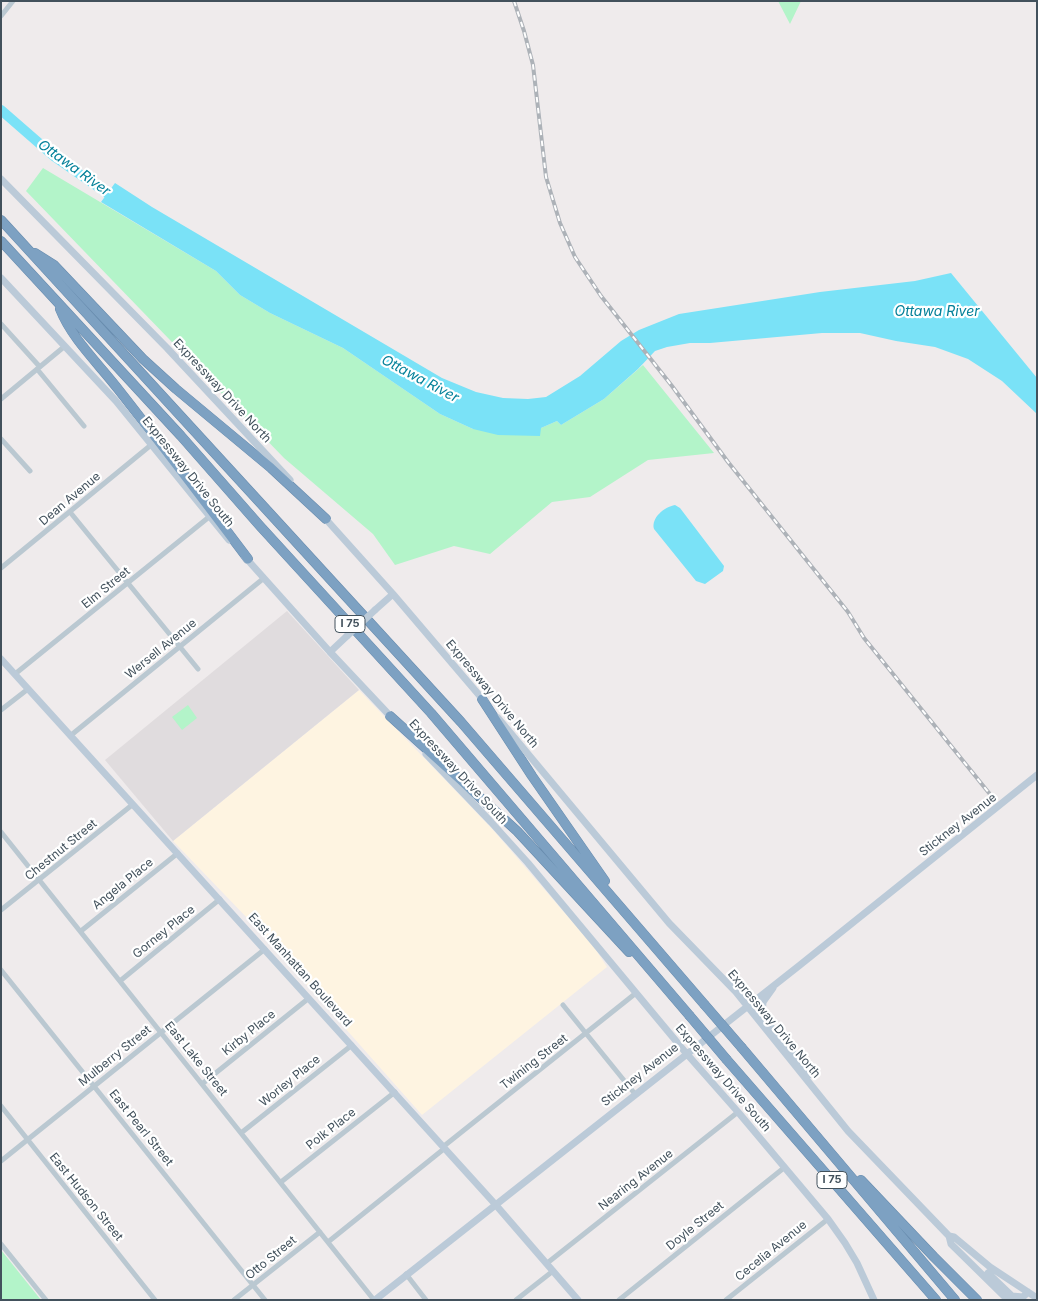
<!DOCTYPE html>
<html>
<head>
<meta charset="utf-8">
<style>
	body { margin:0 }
	#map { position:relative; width:1038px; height:1301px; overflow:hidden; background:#efebec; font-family:Inter,sans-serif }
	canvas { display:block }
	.frame { position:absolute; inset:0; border:2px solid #42515c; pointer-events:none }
</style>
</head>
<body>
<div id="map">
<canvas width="1038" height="1301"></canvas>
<div class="frame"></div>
</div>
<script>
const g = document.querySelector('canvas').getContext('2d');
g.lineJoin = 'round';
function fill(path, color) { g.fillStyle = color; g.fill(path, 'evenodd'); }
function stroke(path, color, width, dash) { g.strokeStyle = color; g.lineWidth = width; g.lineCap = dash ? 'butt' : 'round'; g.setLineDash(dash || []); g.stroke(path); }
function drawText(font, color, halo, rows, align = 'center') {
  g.font = font + ' Inter,sans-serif'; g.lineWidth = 4.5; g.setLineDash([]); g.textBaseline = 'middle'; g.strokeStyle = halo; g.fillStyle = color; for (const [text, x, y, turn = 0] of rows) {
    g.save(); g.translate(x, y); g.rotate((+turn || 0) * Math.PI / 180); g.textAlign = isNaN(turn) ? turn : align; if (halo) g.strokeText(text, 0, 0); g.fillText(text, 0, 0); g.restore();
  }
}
const commercial = new Path2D(`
	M359,690l135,141 100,116 13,20 -185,148 -171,-193 -78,-81z`);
const education = new Path2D(`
	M287,611l72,79 -186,151 -68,-81z`);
const green = new Path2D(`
	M778,1h23l-11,23z
	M43,168l173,103 24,24 30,18 73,35 97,66 33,15 68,-1 16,-7 4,4 43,-26 39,-34 71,88 -66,7 -58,37 -38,5 -62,52 -36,-8 -59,19 -22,-31 -89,-76 -258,-267z
	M188,705l9,13 -15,12 -10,-13z
	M1,1250l40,50h-40z`);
const water = new Path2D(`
	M115,183l37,24 290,171 34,14 27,6 25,1 18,-2 34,-21 41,-35 18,-11 40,-16 141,-22 95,-11 36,-8 86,105v36l-35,-33 -34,-22 -33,-12 -39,-6 -36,-8h-38l-112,10h-20l-23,4 -12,4 -17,18 -34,30 -43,26 -4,-4 -16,7 -1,8 -42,-1 -25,-6 -33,-15 -97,-66 -73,-35 -30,-18 -24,-24 -115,-69z
	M675,505l5,3 44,58 -1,5 -18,13 -9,-3 -42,-52c-3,-11 10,-22 21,-24z`);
const river = new Path2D(`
	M1,110l54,47 62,43`);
const street = new Path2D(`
	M1,16l12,-15
	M1,324l39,43
	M37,369l47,57
	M1,399l64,-53
	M1,439l29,32
	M70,512l128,157
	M1,568l150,-123
	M15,674l194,-157
	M1,710l27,-21
	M70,736l194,-158
	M1,832l373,468
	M1,910l131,-105
	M81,931l97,-78
	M1,970l264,330
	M120,981l100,-82
	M563,1005l72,89
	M202,1084l107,-86
	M1,1106l154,194
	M241,1133l111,-88
	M444,1146l192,-153
	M1,1161l264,-212
	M281,1182l114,-90
	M328,1242l117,-94
	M1,1244l45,56
	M546,1264l192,-152
	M406,1274l20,26
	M234,1300l86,-68
	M516,1300l37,-29
	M619,1300l166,-133
	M726,1300l102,-81`);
const secondary = new Path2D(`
	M1,179l166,169 123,132
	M1,278l115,123 113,139
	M323,516l70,78 92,108
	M245,557l85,95 63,67
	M375,610l18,-16
	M330,652l17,-16
	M1,659l494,545 83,96
	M498,718l171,205 67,69 112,139 101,105 2,8 57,56
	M426,754l65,68 37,41 158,190 52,59 90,107 17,24 12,20 17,37
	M773,988l-10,14 -1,14 39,47 8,12
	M949,1236l5,1 36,30 47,31
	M988,1273l24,23 11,1 5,-5
	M375,1300l425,-335 237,-190`);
const highway = new Path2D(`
	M1,220l460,502 243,282
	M1,241l180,195 79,90 171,187 258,302
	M35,253l19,12 89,94 33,30 95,79 55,51
	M60,309c12,30 38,54 58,80 44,56 87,113 130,170
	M482,699l50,77 73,105
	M390,716l127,115 112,121
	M742,1048l213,252
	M727,1060l209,240
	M861,1180l73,77 43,43`);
const rail = new Path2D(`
	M514,1l10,30 9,34 13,112 14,46 15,34 26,39 71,90 56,76 120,150 16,26 125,155`);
const secondaryBridge = new Path2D(`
	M347,636l28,-26`);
const highwayBridge = new Path2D(`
	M704,1004l38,44
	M689,1015l38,45`);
const shields = [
	[350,624,30],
	[832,1180,30]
];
const shieldNames = [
	["I 75",350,624],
	["I 75",832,1180]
];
const streetNames = [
	["Expressway Drive North",222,391,47],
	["Expressway Drive South",188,472,51],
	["Dean Avenue",70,499,-40],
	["Elm Street",106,588,-39],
	["Wersell Avenue",161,649,-39],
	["Expressway Drive North",492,694,50],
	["Expressway Drive South",458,772,47],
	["Stickney Avenue",958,825,-38],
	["Chestnut Street",61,850,-39],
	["Angela Place",123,884,-39],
	["Gorney Place",164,932,-39],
	["East Manhattan Boulevard",300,970,48],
	["Expressway Drive North",774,1024,50],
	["Kirby Place",249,1033,-39],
	["Mulberry Street",115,1056,-39],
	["East Lake Street",196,1059,51],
	["Twining Street",534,1062,-38],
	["Stickney Avenue",640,1075,-38],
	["Expressway Drive South",723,1078,49],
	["Worley Place",290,1081,-39],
	["East Pearl Street",141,1128,51],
	["Polk Place",331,1129,-38],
	["Nearing Avenue",636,1180,-38],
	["East Hudson Street",86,1197,51],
	["Doyle Street",695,1226,-39],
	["Cecelia Avenue",771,1251,-39],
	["Otto Street",271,1258,-39]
];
const waterNames = [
	["Ottawa River",74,168,36],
	["Ottawa River",937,312],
	["Ottawa River",420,379,28]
];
fill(commercial, '#fef4e1');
fill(education, '#e0dcde');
fill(green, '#b3f4c9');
fill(water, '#7ae2f7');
stroke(river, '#7ae2f7', 10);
stroke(highway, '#688cae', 10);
stroke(street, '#bac8d1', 5);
stroke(secondary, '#bbcad8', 7);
stroke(highway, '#7da1c2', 9);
stroke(rail, '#adb2b8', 4);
stroke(rail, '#fff', 2, [5.5]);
stroke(highwayBridge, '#688cae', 10, []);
stroke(secondaryBridge, '#bbcad8', 7);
stroke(highwayBridge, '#7da1c2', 9);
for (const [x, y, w] of shields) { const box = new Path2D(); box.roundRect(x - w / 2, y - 8.5, w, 17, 4); g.fillStyle = '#fff'; g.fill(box); stroke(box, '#42515c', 1); }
drawText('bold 11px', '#42515c', null, shieldNames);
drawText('12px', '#42515c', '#fff', streetNames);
drawText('italic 14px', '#038099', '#fff', waterNames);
</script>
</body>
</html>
